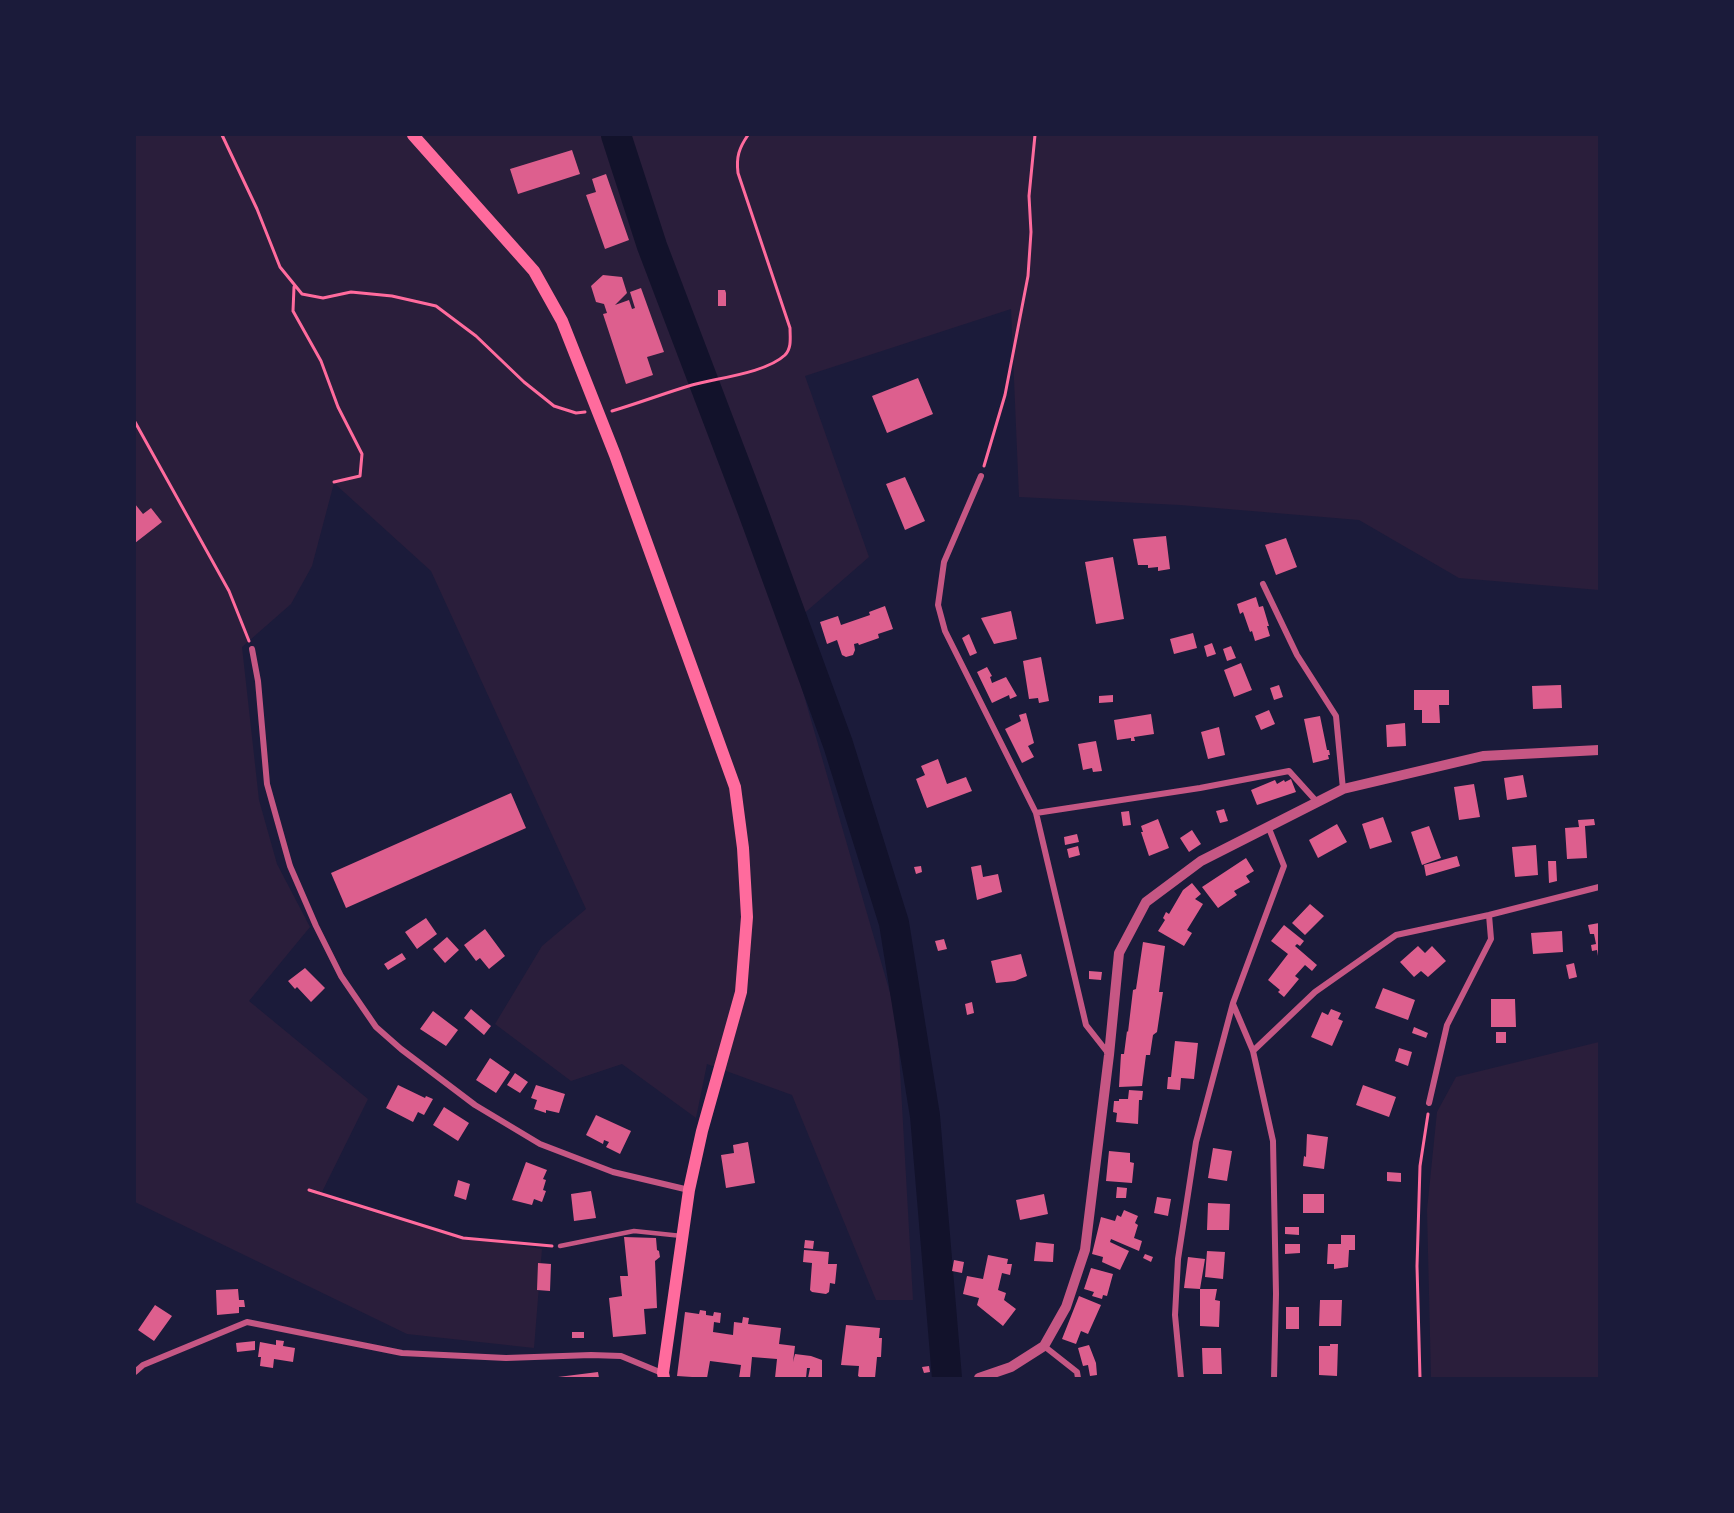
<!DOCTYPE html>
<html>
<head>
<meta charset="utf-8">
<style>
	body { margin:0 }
	#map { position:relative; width:1734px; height:1513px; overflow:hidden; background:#1b1b3a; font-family:Literata,serif }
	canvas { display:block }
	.frame { position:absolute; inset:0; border:136px solid #1b1b3a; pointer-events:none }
</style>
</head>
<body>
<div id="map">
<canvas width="1734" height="1513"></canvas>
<div class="frame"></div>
</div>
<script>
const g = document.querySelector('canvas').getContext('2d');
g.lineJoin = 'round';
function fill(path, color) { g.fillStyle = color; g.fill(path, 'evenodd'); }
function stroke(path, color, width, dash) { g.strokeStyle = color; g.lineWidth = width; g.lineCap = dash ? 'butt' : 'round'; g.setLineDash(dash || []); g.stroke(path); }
const green = new Path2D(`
	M135,135h1464v455l-140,-12 -100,-58 -179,-15 -161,-8 -8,-188 -206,67 64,181 -84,73 112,387 16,283h-37l-84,-205 -85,-31 -11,54 -74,-54 -51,17 -76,-57 47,-78 44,-37 -155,-338 -97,-88 -22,83 -21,38 -49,43 17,153 18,64 33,63 -61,74 119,98 -48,97 123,37 99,16 -8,99 -127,-14 -272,-132z
	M1599,1042v336h-168l-4,-168 10,-98 19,-35z`);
const river = new Path2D(`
	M616,135l36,111 100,263 86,235 56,179 31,193 22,262`);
const building = new Path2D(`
	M572,150l8,24 -62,20 -8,-25z
	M606,174l23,66 -24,9 -19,-54 10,-3 -4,-13z
	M603,275l19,2 5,16 -12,12 14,-5 3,9 3,-1 -5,-16 11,-4 23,64 -17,5 6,18 -27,9 -23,-70 4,-1 -3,-9 -8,-2 -5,-16z
	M718,290h7l1,3v13h-8z
	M918,378l15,36 -46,19 -15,-37z
	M905,477l20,44 -20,9 -19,-46z
	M135,504l8,10 8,-6 11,14 -27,21z
	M1166,536l4,33 -12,2v-4l-10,1v-3h-10l-5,-26z
	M1286,538l11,29 -21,8 -11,-30z
	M1113,557l11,62 -28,5 -11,-62z
	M1256,597l3,10 4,-1 6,20h-2l3,10 -15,5 -3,-10 -2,1 -7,-20 -3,2 -3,-10z
	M885,606l8,23 -15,5 1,4 -20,7 -1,-2 -4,1 1,6 -2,5 -7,2 -4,-2 -5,-15 -10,4 -7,-22 18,-6 3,9 29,-10 -1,-3z
	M1011,611l6,28 -23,5 -13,-26z
	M1193,633l4,15 -23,6 -4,-15z
	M969,634l8,19 -7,3 -8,-18z
	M1212,643l4,11 -9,3 -3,-11z
	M1231,646l5,12 -9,3 -4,-12z
	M1041,657l8,44 -10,2 -1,-5 -9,1 -6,-38z
	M1241,663l11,27 -18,7 -10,-27z
	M987,667l5,9 -2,1 2,6 14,-6 11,19 -7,3 -1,-4 -17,8 -15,-31z
	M1279,685l4,12 -9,3 -4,-12z
	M1561,685l1,23 -29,1 -1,-23z
	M1414,690h35v15h-10l1,18h-18v-13h-8z
	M1113,695v7l-14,1v-7z
	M1269,710l6,14 -14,6 -6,-14z
	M1026,713l8,30 -6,3 6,11 -12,6 -17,-34 16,-8 -2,-6z
	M1151,714l3,20 -20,3 1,4h-4v-3l-14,2 -3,-20z
	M1320,716l7,34h2l1,5h-2l1,4 -16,4 -9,-44z
	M1405,723l1,23 -19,1 -1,-22z
	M1219,727l6,28 -17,4 -7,-27z
	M1096,741l6,30 -9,1 -1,-4 -9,2 -5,-26z
	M938,759l9,25 19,-7 6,14 -45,17 -11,-29 9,-4 -4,-9z
	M1523,775l4,22 -20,3 -3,-22z
	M1291,779l5,13 -39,13 -6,-15 24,-10 2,4 7,-4 1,2z
	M1474,784l6,33 -21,3 -5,-33z
	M511,793l15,35 -180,80 -15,-35z
	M1224,809l4,12 -8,2 -4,-12z
	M1129,811l2,14 -8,1 -2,-14z
	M1383,817l9,25 -22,7 -8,-25z
	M1158,819l11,29 -20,8 -8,-24h2l-2,-6z
	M1594,819l1,6 -10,1 2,32 -20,1 -2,-31 14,-1 -1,-7z
	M1337,824l10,18 -29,16 -9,-18z
	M1429,826l12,32 -19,7 -11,-33z
	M1192,830l9,14 -12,8 -9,-14z
	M1077,834l2,8 -14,3 -1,-8z
	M1536,845l2,30 -23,2 -3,-30z
	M1078,846l2,9 -11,3 -2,-9z
	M1457,856l3,10 -34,10 -2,-11z
	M1246,858l8,13 -8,5 4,6 -16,9 3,4 -19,13 -16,-21z
	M1548,861h8l1,20 -8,2z
	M981,865l2,12 15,-3 4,18 -25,8 -6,-33z
	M921,866l1,6 -6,2 -2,-7z
	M1192,883l9,11 -6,5 8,5 -16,26 5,3 -8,13 -26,-15 7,-11 -2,-2 3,-6 3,2 14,-24z
	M1310,904l14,12 -19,19 -13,-12z
	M426,918l11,16 -20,15 -12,-17z
	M1599,923v33h-1l-1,-6 -5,1 -1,-6 5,-1 -2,-10h-4l-2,-9z
	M1284,925l20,16 -4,5 -3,-2 -2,2 22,19 -5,6 -7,-6 -10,11 4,3 -15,18 -6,-5 2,-2 -12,-10 20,-26 -17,-13z
	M485,929l20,27 -16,13 -9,-11 -4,3 -12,-16z
	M1562,931l1,21 -30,2 -2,-21z
	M447,937l12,13 -14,13 -12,-14z
	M944,939l3,10 -9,2 -3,-10z
	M1143,942l22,4 -6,46h4l-6,40 -4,3 -3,20h-4l-4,31 -23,1 2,-33h3l3,-23 1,1 5,-42 3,-1z
	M1418,946l7,7 7,-7 14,15 -18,16 -7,-6 -7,6 -14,-15z
	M402,953l4,6 -18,11 -4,-6z
	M1021,954l6,22 -12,5 -19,2 -5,-22z
	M1574,963l3,14 -8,2 -3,-14z
	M305,968l20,20 -14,14 -14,-15 -2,2 -7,-8z
	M1089,971l13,1 -1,8 -12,-1z
	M1383,988l32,12 -7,20 -33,-12z
	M1491,999h24l1,28h-25z
	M972,1002l2,11 -7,2 -2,-11z
	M471,1009l20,17 -7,9 -20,-17z
	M1331,1009l10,4 -3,6 5,2 -11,25 -21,-9 11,-25 6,3z
	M433,1011l25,19 -12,16 -26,-17z
	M1414,1027l14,6 -2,5 -14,-5z
	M1496,1032h10v11h-10z
	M1175,1041l23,2 -4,36 -13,-1 -1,12 -13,-1 1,-12h3z
	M1399,1048l13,4 -4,14 -13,-5z
	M490,1058l20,14 -14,21 -20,-13z
	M515,1073l13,9 -8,11 -13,-8z
	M398,1085l27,13 1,-2 7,3 -9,16 -6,-3 -5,10 -27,-14z
	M536,1085l29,9 -6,19 -13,-3v3l-12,-4 3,-9 -6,-2z
	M1363,1085l33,12 -7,20 -33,-12z
	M1129,1090l14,1 -1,9h-3l-1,24 -22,-2 1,-9 -4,-1 1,-11h5v-2h9z
	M444,1107l25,16 -11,18 -25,-16z
	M596,1115l35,16 -11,23 -14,-7 3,-5 -5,-2 -1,4 -17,-9z
	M1307,1134l21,3 -4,32 -21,-3 1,-10 2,1z
	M748,1142l7,41 -29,5 -5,-33 13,-2 -1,-8z
	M1213,1148l19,3 -5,30 -19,-3z
	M1109,1151l21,2v9l4,1 -2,20 -26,-2z
	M526,1162l21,8 -4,9 3,1 -3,10 3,1 -4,11 -8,-3 -2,6 -20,-5z
	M1387,1172l14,1v9l-14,-1z
	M458,1180l12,4 -4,16 -12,-4z
	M1117,1187l10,1 -1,10h-10z
	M591,1191l5,27 -22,3 -3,-27z
	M1044,1194l4,20 -28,6 -4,-20z
	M1303,1194h21v19h-21z
	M1157,1197l14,2 -3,17 -14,-3z
	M1208,1203l22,1 -1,26h-22z
	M1124,1210l14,6 -3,7 3,2 -4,13 8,3 -3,10 -28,-12 -1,3 19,9 -9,19 -18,-8 1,-5 -11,-3 9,-37 14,4 2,-6 4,2z
	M1285,1227h14v8l-14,-1z
	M1341,1235h14v15h-6l-1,17 -14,2v-5h-7l1,-20h13z
	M624,1237l32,1 1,12 2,1 1,6 -5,4 2,47 -13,1 2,25 -33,3 -4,-39 13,-2 -2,-20h8z
	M805,1240l9,1 -1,8 -9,-1z
	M1036,1242l18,2 -1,18 -19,-1z
	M1285,1244h15v9l-15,1z
	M804,1250l25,2 -1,12h9l-2,20 -5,-1 -1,9 -3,2 -14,-2 -2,-2 2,-27 -9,-1z
	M1207,1251l18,1 -2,27 -18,-2z
	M1145,1254l8,3 -2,5 -8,-4z
	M988,1255l20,4 -1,5h5l-2,11 -8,-2 -4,17 8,3 -2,7 12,9 -13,17 -26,-21 2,-7 -16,-4 4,-18 16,3z
	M1188,1257l17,2 -5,30 -16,-1z
	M954,1260l10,2 -2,11 -10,-2z
	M538,1263l13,1 -1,27 -13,-1z
	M1091,1268l22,6 -6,22 -4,-1 -1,4 -10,-3 2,-4 -10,-3z
	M238,1289l1,11h5l1,7h-6v6l-22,2 -1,-25z
	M1200,1289h17l-2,11 5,1 -1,26 -19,-1z
	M1079,1296l22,9 -13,29 -7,-3 -5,13 -14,-5z
	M1320,1300h22l-1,26h-22z
	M155,1305l17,11 -18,25 -16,-11z
	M1286,1307h13v22h-13z
	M700,1310l6,1v4l7,1 1,-4 7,1 -1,10 -6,-1 -1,10 20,3 1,-13 8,1 1,-6 6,1 -1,6 33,4 -2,16 16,2 -2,16 2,-8 16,2 11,4v18h-14l2,-10h-3l-1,10h-31l2,-19 -25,-2 -2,21h-11l2,-13 -31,-4 -3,17 -30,-2 8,-64 14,2z
	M846,1325l34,3 -1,10h3l-1,19h-4l-2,21h-14l-3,-2 1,-10 -18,-1z
	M572,1332h12v6h-12z
	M276,1340l8,1 -1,5 12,2 -2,14 -19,-3 -1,9 -13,-2 1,-9h-3l2,-15 16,3z
	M255,1341v9l-18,2 -1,-9z
	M1330,1344h8l-1,32 -18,-1v-29h11z
	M1089,1345l7,18 1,12 -7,1 -2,-11 -5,1 -5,-18z
	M1202,1348h19l1,26h-19z
	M929,1366l1,6 -6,1 -2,-6z
	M598,1372l1,6h-41v-1z`);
const path = new Path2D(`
	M222,135l35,74 23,58 22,27 21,4 28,-6 41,4 44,10 40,30 48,46 30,24 22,7 9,-1
	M294,287l-1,24 28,50 17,46 24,47 -2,22 -26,6
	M612,411c27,-8 53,-18 80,-26 25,-7 74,-12 93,-30 7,-7 5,-18 5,-27l-52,-155c-2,-16 1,-25 10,-38
	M135,422l94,169 20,50
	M984,466l21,-71 23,-119 3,-44 -2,-36 6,-61
	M309,1190l154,48 89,8
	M1420,1378l-3,-112 3,-100 8,-52`);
const service = new Path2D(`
	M560,1246l74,-15 48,5`);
const minor = new Path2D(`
	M981,476l-37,86 -6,43 7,26 91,182 50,212 22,28
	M1263,584l34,71 39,61 7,73
	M252,649l6,32 9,103 23,82 26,60 25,50 35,51 25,22 74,56 65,39 73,28 76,18
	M1036,813l164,-25 89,-17 28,31
	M1233,1004l20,47 20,90 3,153 -2,84
	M1253,1051l62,-59 81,-57 93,-20 110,-28
	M1429,1103l18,-78 44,-86 -2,-24
	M1044,1346l33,26 1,6
	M135,1372l8,-7 104,-43 155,31 104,5 85,-3 30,1 41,17
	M1181,1378l-6,-63 3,-56 18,-117 37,-139 51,-137 -16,-40`);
const tertiary = new Path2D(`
	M979,1378l32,-11 33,-21 22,-39 19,-57 24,-195 10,-102 27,-51 55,-41 142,-72 140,-33 116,-6`);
const secondary = new Path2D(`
	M413,135l121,136 28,50 53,134 120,332 8,61 4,69 -6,75 -39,139 -13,59 -26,183 1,5`);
fill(green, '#2a1e3b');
stroke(river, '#12122b', 30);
fill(building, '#dd5f8e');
stroke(path, '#ff6b9d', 3);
stroke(service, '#c65784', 4.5);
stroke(minor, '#c65784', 6);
stroke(tertiary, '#c65784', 10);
stroke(secondary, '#ff6b9d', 12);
</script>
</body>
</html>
